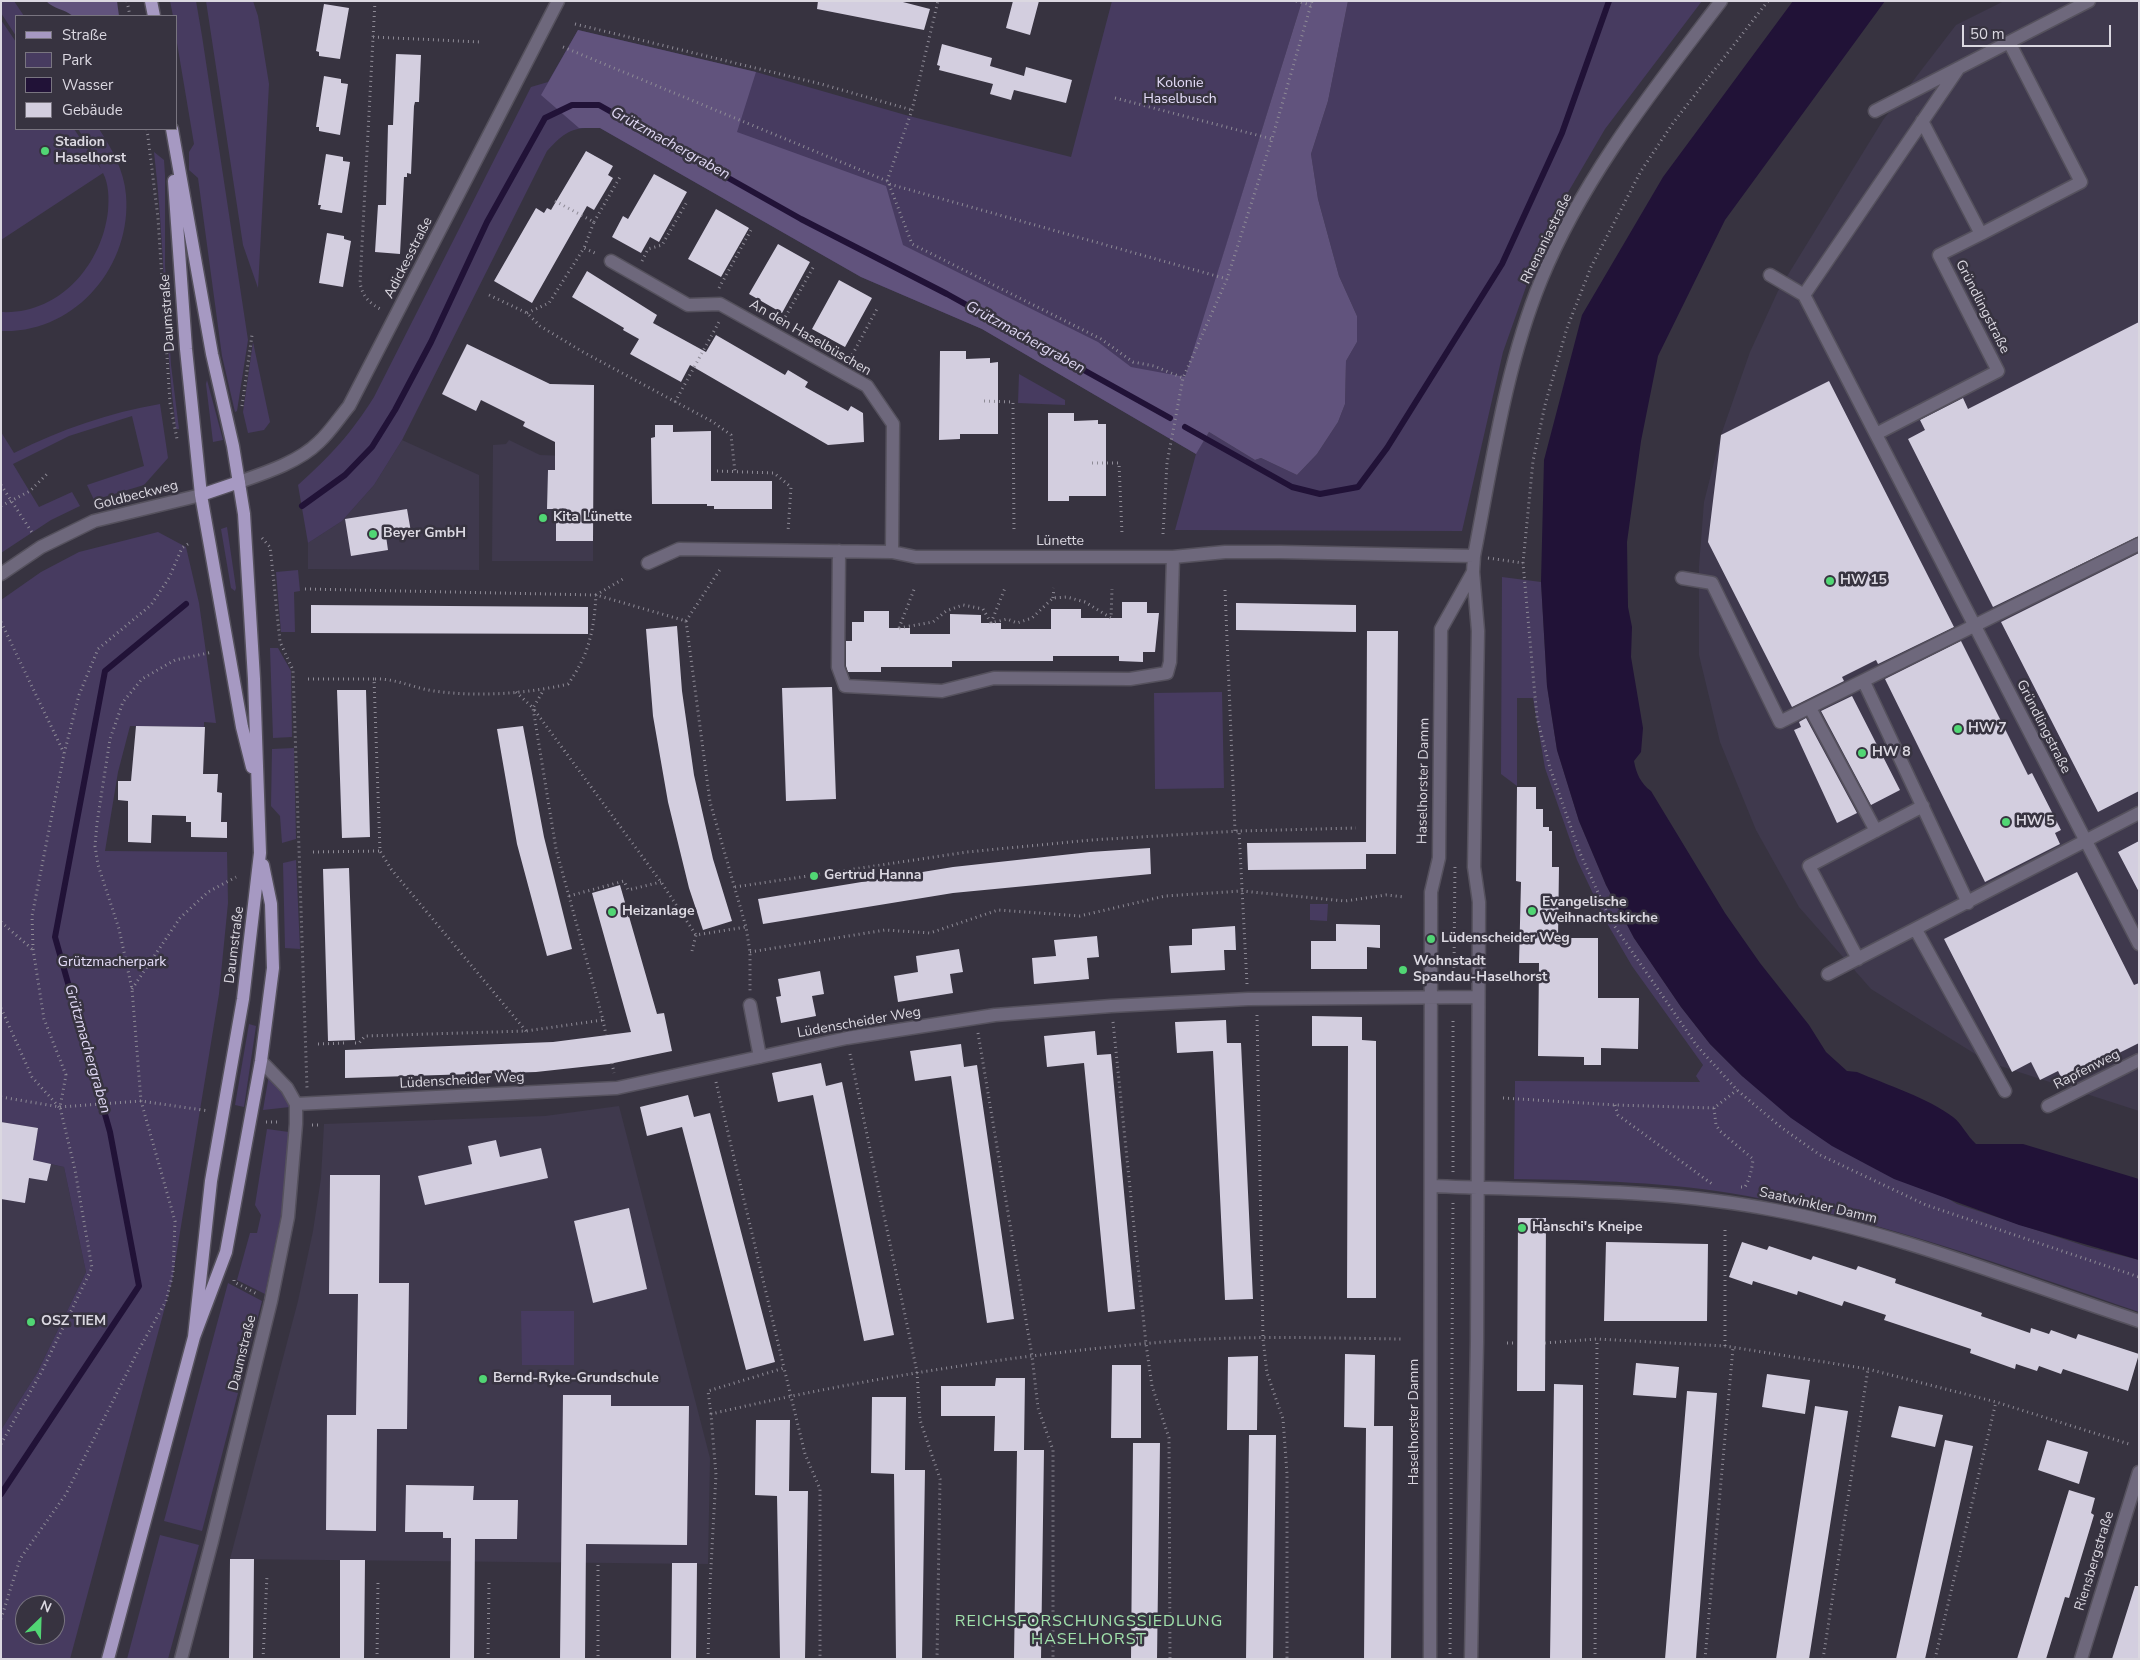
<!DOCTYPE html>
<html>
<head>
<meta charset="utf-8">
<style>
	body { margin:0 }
	#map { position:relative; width:2140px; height:1660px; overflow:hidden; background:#373340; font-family:"Nunito Sans",sans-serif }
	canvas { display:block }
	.frame { position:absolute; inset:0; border:2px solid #dbd8e1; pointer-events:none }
	.legend { position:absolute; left:15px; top:15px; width:162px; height:115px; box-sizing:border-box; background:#373340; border:1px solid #797580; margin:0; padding:6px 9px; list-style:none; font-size:15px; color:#dbd8e1 }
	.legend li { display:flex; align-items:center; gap:10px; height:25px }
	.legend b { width:25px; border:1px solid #797580 }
	.north { position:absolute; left:15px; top:1595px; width:50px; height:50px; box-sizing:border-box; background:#373340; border:1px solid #797580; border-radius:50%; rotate:24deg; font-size:14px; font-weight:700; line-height:20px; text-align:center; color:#dbd8e1 }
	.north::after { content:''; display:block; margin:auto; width:18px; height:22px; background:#51d674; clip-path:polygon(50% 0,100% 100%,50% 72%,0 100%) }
	.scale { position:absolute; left:1962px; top:25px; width:149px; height:22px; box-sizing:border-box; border:2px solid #dbd8e1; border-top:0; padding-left:6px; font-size:15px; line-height:18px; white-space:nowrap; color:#dbd8e1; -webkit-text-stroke:4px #373340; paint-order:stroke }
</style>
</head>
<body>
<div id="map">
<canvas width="2140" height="1660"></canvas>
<div class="frame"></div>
<ul class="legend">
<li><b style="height:6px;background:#a699c2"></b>Straße</li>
<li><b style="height:14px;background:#473b60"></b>Park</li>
<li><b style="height:14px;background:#211237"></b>Wasser</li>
<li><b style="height:14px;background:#d3cedf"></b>Gebäude</li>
</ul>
<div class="north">N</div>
<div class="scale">50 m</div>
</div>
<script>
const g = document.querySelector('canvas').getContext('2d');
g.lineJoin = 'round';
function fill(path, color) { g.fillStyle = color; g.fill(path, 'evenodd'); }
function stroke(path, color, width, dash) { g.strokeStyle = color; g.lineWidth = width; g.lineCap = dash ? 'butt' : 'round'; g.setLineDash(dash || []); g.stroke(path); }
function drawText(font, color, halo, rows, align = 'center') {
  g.font = font + ' "Nunito Sans",sans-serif'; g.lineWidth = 5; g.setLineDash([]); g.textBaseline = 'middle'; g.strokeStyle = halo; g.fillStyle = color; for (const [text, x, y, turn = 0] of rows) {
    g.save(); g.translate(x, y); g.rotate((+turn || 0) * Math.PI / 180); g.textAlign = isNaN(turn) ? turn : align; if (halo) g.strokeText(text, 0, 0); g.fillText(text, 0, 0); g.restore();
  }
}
const built = new Path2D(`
	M2004,1h135v1110l-151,-49 -117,-73 -72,-82 -43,-77 -36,-88 -21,-87v-89l5,-64 17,-67 29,-83 28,-61 105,-171 73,-95z
	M402,440l77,35v95l-171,-1v-26l34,-22 32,-36z
	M509,440l31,15 53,2v104h-101l1,-116 13,-1z
	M619,1106l91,352 -2,106 -478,-5 68,-258 15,-70 8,-53 3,-54 221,-8z
	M1,1122l37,6 -5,32 31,7 22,105 -49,101 -36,57z`);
const green = new Path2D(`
	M1,1h13l10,15h-8v20l-15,-23z
	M170,1h26l6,35 46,304 -11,71 -2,1 -13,-56 -24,-178 -9,-8v-18l5,-8 -18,-107v-21h-3z
	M206,1h47l5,15 11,68 -11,204 -15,-43z
	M1112,1h190l-83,268 -23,184 13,-21 46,28 6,-2 36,17 20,-21 21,-32 7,-18 1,-43 11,-19v-26l-18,-40 -21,-77 -7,-45 17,-53 20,-100h354l-97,128 -45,77 -27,61 -30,85 -41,179 -287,-1 21,-76 -214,-125 -121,-52 -261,-149c-28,-1 -34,3 -53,23l-145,289 -28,45 -32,36 -34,22 -10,-58c33,-30 52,-50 76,-88l157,-310 17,-5 30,-52 178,42 153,44 162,41z
	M1,20l15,22v87h58l27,40 -8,-17 -15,-23h21c13,20 25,41 27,66 6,71 -51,139 -125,136v-19c58,3 101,-47 107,-101 1,-12 1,-27 -5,-38l-102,67z
	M154,152l10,8 1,15v90l6,100 8,64h-3c-12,-92 -11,-185 -22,-277z
	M253,342l17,80 -6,8 -16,3 -5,-21z
	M1019,374l46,26v5l-47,-2z
	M207,380l16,60 -10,2 -7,-58z
	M160,404l8,54 -24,27 -50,15 -7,-15 57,-19 -12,-50 -63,20 -56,28 26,43 33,-15 8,14 -29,14 -50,33v-121l13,21c48,-24 94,-40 146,-49z
	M227,527l9,61 -1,3 -4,-3 -10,-59z
	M158,532l28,15 13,56 17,120 -12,-1v5l-74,-1 -12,46 -13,79 122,1 1,51 -9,91 -47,287 -102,378h-69v-229l36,-57 49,-101 -22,-105 -31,-7 5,-32 -37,-6v-522l40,-28 38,-20zM25,1605h30v30h-30z
	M298,570l2,21 -6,1 1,40h-14l-5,-60z
	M1502,577l39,5 6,104 10,64 22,71 27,64 28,53 47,69 29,37 32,32 215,128 131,43 51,13v52c-129,-44 -257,-92 -392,-116 -76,-14 -156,-16 -233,-17l1,-98 185,1 -4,-6 7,-11 -71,-99 -24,-41 -31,-65 -32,-92 -12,-70h-16v88l-16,-12z
	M270,648h8l13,23 1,66 -19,1z
	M1222,692l2,96 -69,1 -1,-96z
	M294,748l2,91 -14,4 -2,-27 -9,-10 1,-57z
	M296,860l4,89 -15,-1 -2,-85z
	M1310,904h18l-1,17 -17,-1z
	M249,1024l7,2 -12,81 -9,-2z
	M269,1075l19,25 2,7 -27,3z
	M267,1129l22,3 -4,64 -20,98 -28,-14 13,-47h7l4,-18 -6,-10z
	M228,1283l34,18 -60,230 -38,-10z
	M521,1311h53v54h-52z
	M160,1535l39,10 -31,114h-41z`);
const forest = new Path2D(`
	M46,1h71l2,15h-46c-9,-7 -19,-7 -27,-15z
	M1302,1h46l-20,100 -17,53 7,45 21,77 18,40v26l-11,19 -1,43 -7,18 -21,32 -20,21 -36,-17 -6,2 -46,-28 -13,22 -214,-125 -121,-52 -261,-149h-21l-38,-33 37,-65 178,42 -19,60 149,54 17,59 195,97 33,25 54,10z`);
const water = new Path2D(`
	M1793,1h92l-160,219 -67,136 -17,85 -14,101 1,65 4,20 -1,30 12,71 -2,24 -7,9c2,12 7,23 17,30l74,122 35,50 49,62 17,27 21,19 10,1c28,12 73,27 96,45 9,7 14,19 23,27h47l116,35v81l-120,-35 -125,-46 -62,-33 -41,-28 -49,-42 -32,-32 -29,-37 -47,-69 -28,-53 -27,-64 -22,-71 -10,-64 -6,-104 3,-122 38,-145 81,-138z`);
const stream = new Path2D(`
	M1185,427l107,60 28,7 38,-7 29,-39 115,-184 60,-131 47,-132
	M302,506l43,-31 27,-28 23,-37 36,-68 56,-120 58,-104 27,-13h27l202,114 146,75 223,124
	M1,1494l138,-208 -29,-154 -55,-195 50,-266 81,-67`);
const building = new Path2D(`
	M818,1h81l31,8 -6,21 -107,-21z
	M1013,1h26l-9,34 -24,-7z
	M324,4l25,4 -9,51 -21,-3v-4l-3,-1z
	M942,44l50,14 -2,8 34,10 2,-9 46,13 -6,23 -52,-13 -3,10 -21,-6 3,-10 -54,-14 1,-4 -3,-1z
	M396,54l25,1 -2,47h-4l-1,4 -3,68 -4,-1v4h-3l-4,77 -25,-2 3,-47h8l2,-80h5z
	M324,76l17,3v4l7,1 -8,51 -21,-4v-4h-3z
	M586,151l27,15 -5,9 5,3 -19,32 -7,-4 -55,97 -38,-22 42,-73 8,5 3,-5 4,2z
	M326,154l17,3v4l7,1 -8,51 -22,-4 1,-4h-3z
	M654,174l33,18 -28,50 -9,-5 -9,16 -29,-16 11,-21 5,3z
	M716,209l33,19 -28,49 -33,-18z
	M327,233l17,3v3l7,2 -8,46 -24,-4z
	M778,244l32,18 -28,51 -33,-19z
	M587,271l70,44 -4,8 53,29 10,-17 69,40 3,-5 20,12 -3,5 43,24 3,-5 12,7 1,29 -36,3 -138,-80 -9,17 -51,-28 9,-15 -16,-9 1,-2 -52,-31z
	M839,280l33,18 -27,49 -33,-18z
	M2139,322v214l-146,71 -85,-168 17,-9 -5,-10 43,-22 5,11z
	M467,344l83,40 44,1 -1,156h-37v-32h-9l1,-39h7v-28l-32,-16 2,-4 -44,-22 -5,11 -34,-17z
	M940,351h26v8l24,-1v5l8,-1v72h-38v5l-21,1z
	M1829,381l125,246 -76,37 -2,-4 -34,17 2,4 -52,26 -84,-165 13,-107z
	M1048,413h26v8l24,-1v4h8v72h-37v5h-21z
	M655,425h18v7l38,-1v50h61v28h-58v-3h-7v-2h-55l-1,-66 4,-1z
	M407,509l4,23 -25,4 2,14 -37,6 -6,-37z
	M2139,553v238l-41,21 -97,-190z
	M1122,602h25v11h12l-4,39h-12v10l-24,-1v-5h-66v5h-101v6h-71v5h-33l-2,-6v-25h6v-19h12v-11h25v17h21v6h40v-20l31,1v8h20v6h50v-20h30v9h41z
	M1236,603l120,2v27l-120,-2z
	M311,605l277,2v27l-277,-1z
	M677,626l5,65 12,84 19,84 19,62 -29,9 -14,-42 -21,-86 -15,-86 -7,-87z
	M1367,631h31l-2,223h-30v15l-118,1 -1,-27 119,-1z
	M1961,641l67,134 4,-2 29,57 -6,3 5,11 -75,38 -100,-203z
	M832,687l4,112 -50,2 -4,-113z
	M337,690h29l4,147 -28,1z
	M1852,696l48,94 -29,15 -50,-94z
	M1806,718l51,95 -20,10 -43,-93 7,-3 -2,-5z
	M136,726l69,1 -2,47h15l-1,18 5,1 -1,29h6v16l-36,-1v-15h-5v-6l-34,-1 -1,28 -23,-1v-41l-10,-1v-19h13z
	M523,726l21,111 28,112 -25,7 -30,-112 -20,-115z
	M1517,787h19v22h7v18h6v4h3v36h7l-1,71h40v60h41l-1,51 -37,-1v17h-17v-8l-46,-1 1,-93h-20l2,-81 -5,-1z
	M2139,841v51l-21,-40z
	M1150,848l1,26 -198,19 -190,31 -5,-25 195,-32 137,-15z
	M349,868l6,172 -27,1 -5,-172z
	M2077,872l57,113 5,-2v60l-76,38 -5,-10 -18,9 -9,-18 -19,10 -68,-133z
	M620,885l37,129 7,-1 8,38 -63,13 -73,8 -191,6v-28l208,-8 78,-10 -39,-139z
	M1336,924l44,1v23l-13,-1v22h-56v-28h25z
	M1235,926l1,24h-12l1,20 -54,3 -2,-27 23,-1v-16z
	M1097,936l2,21 -12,1 2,21 -55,5 -2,-26 24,-2 -2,-16z
	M959,949l4,23 -13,2 3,19 -55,9 -4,-26 24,-4 -2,-16z
	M820,971l4,23 -12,2 4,20 -35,7 -5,-26 5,-1 -3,-17z
	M1312,1016l50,1v23l14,1v257h-29l1,-252h-36z
	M1226,1020l1,23h14l12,256 -28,1 -12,-249 -36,2 -2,-31z
	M1095,1031l2,24 14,-1 24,255 -27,3 -24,-249 -37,4 -3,-31z
	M961,1044l3,23 13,-2 37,254 -27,4 -36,-247 -36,5 -5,-30z
	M821,1063l5,23 16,-4 52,253 -30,6 -51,-246 -35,7 -6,-29z
	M688,1095l6,22 16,-4 65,249 -29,8 -64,-243 -35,9 -7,-29z
	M1,1122l37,6 -5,32 18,4 -4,17 -18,-3 -4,25 -24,-4z
	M496,1140l4,17 41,-9 7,30 -123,27 -7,-29 54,-12 -4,-18z
	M330,1175h50l-1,108h30l-2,146h-30l-1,102 -50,-1 1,-115h29l2,-121h-29z
	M629,1208l18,81 -54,14 -19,-82z
	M1518,1218h28l-1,173h-28z
	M1606,1242l102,2 -1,77h-103z
	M1742,1242l25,8 2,-4 42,14 2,-4 43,14 2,-4 38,13 -1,4 87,30 -1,3 49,17 1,-5 18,6 2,-4 25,9 2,-5 61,20 -11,37 -65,-22 -2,5 -22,-8 -2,5 -21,-7 -1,5 -45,-16 1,-4 -87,-29 2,-5 -42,-14 -2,5 -44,-15 -1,4 -44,-14 -1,4 -23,-8z
	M1345,1354l30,1 -1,71h19l-2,233h-27l2,-231 -22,-1z
	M1258,1356l-1,74h-30l1,-73z
	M1636,1363l43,4 -3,31 -43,-3z
	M1112,1365h29v73h-30z
	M1767,1374l43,6 -5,34 -43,-7z
	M996,1378h29l-1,72h20l-3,209h-27l3,-208h-23l1,-35h-54v-30h54z
	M1554,1384l29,1 -1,274h-32z
	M1687,1391l30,2 -20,251 -1,15h-31z
	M563,1395h48v11h78l-2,139 -101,-1 -1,115h-25z
	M872,1397h34l-1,73h20l-3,189h-26l-2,-185 -23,-1z
	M1815,1406l33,5 -39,248h-33z
	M1899,1406l44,9 -8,32 -44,-10z
	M756,1420h34l-1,71h19l-3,168h-25l-3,-163 -22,-1z
	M1249,1435h27l-3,224h-27z
	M1945,1440l28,6 -48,213h-29z
	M2047,1440l41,12 -9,32 -41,-14z
	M1133,1443h27l-3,216h-26z
	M406,1485l68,1 -1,14h45l-1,39h-42l-1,120h-24l1,-121h-8v-6h-38z
	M2069,1490l26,8 -4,15 3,2 -25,83 -4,-1 -19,62h-29z
	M230,1559h24l-1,100h-24z
	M340,1560h25l-1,99h-24z
	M672,1563h25l-1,96h-25z
	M2135,1586h4v73h-27z`);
const path = new Path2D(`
	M127,1l3,15
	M375,1l-15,282c3,14 9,20 22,27
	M1296,1l15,4
	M1768,1l-95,122 -32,48 -50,96 -24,61 -22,77 -12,56 -10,102 14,155 13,50 30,85 31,68 86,125 40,44 45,38 38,27 106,50 213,72
	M575,24l246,60 91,26
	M373,37l108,5
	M563,47l324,134 2,3 338,95
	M1115,98l157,41
	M147,129l11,89 12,185 7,36
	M887,181l25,-71 26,-109
	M889,184l23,60 189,95 32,23 21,4 29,12
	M555,201l39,21 -10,26
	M594,222l26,-45
	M642,261l6,-12 14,-4 26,-45
	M719,288l32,-58
	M489,295l38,18 13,13 43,26 130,70 18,13 4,37
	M527,313l22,-10 35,-55 13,6
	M783,321l31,-55
	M850,359l27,-50
	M984,401l29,1 1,131
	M675,402l44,-80
	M242,406l10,-71
	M1092,463h27l3,71
	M717,471l57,2 17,14 -3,45
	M1,485l32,49
	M1,506l29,-15 18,-18
	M1163,534l4,-71 16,-85 44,-99 45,-140 40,-138
	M262,538l8,9 1,8 9,87 13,28 14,418
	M1488,558l35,5
	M305,589l291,6 90,26 24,181 36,125
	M1225,590l10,241
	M1053,598l1,-10
	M686,621l35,-53
	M1,622l63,131
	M991,623l14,-35
	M899,628l34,-6 13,-11 17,-6 20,4 8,14 16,-4 10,4 15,-5 21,-20 14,-1 18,5 26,16 1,-29
	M899,628l16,-41
	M308,679h66
	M516,692l17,16 10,-17
	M313,852l67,-1
	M735,887l232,-35 124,-12 148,-9
	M569,896l55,-15 4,9 33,-8
	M1,922l31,27
	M692,951l4,-16
	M750,952l135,-22 45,3 68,-23 82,6 85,-20 77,-5 103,10 41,-6 19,2
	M1454,968l1,-105
	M1247,984l-8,-153 117,-3
	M132,989l48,-71 28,-26 28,-15
	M1,1008l31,69 27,30
	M1257,1015l6,324 4,34 16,46 4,55v185
	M603,1020l3,15
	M1113,1022l33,322 6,42 17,52 1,221
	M526,1031l-135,-162 -11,-18 -6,-172c21,-1 39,9 60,12 43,6 92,3 134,-7 21,-29 26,-54 28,-89l27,-16
	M978,1033l54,323 6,52 15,42v209
	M355,1043h4l6,-7 161,-5 77,-11 -47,-171 -23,-141 128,174 35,53 50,-8 4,25v39
	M318,1044l27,-1
	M850,1054l67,318 3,48 20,59 -3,180
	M612,1063l2,10
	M716,1082l68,286
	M1,1097l59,10 81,-6 68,10
	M1503,1098l112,7 99,3 23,-18
	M1615,1105l3,10 94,69
	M1714,1108l2,17 4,6 33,28c-1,10 -3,19 -8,28h-4
	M266,1122h15
	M312,1125h9
	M1453,1172v-152
	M234,1280v2l23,12
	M1507,1343h10
	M1545,1343l52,-4 128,7 143,23 128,33 136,43
	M1725,1346v-120
	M711,1414l-3,-23 76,-23 21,86 15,35v170
	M1,1444l41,-73 50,-103 -17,-98 -15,-63 6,-32 -22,-56 -11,-70 -1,-33 32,-162 15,-59 19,-46 53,-44 18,-27 13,-30 6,-4
	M598,1565v94
	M1,1619l19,-60 46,-65 71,-141 29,-52 7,-28 2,-52 -34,-120 -9,-112 -13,-60 -21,-64 -3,-19 2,-23 13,-84 13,-37 19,-23 33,-19 38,-8
	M263,1659l4,-83
	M377,1659l1,-79
	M488,1659l1,-78
	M708,1659l2,-74 6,-110 -5,-61c149,-35 300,-59 452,-72 78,-7 159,-4 238,-3
	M1450,1659l3,-456
	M1595,1659l2,-320
	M1705,1659l28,-311
	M1823,1659l45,-290
	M1935,1659l61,-257`);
const minor = new Path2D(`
	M1875,111l214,-110
	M1922,121l59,113 100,-52 -72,-140
	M611,261l77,44 32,-1 147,82 26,38 -1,128
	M1770,275l34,20 335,649
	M1804,295l154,-226
	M1876,434l122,-63 -59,-116 42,-21
	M239,482c26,-9 60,-20 80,-40 11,-10 20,-24 30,-36l209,-405
	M839,551l-1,116 7,19 97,5 52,-13 136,1 37,-6 3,-11 3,-105
	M648,563l31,-14 213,3 24,5h257l52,-5h55l194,4
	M1,574l40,-27 53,-26 107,-26
	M1682,578l30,5 68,139 359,-178
	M1864,682l104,221
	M1810,708l66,123
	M1916,930l89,161
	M1858,959l-49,-93 114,-60
	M1828,974l311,-161
	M750,1005l10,52
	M296,1104l321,-16 230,-50 148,-23 116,-9 137,-7 230,-2
	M2048,1106l91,-46
	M1431,1186c114,5 229,2 343,24 125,23 244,72 365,111
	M181,1659l31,-118 59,-240 17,-84 8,-93v-20l-9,-16 -26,-27
	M1430,1659l1,-767 8,-34 2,-229 32,-57
	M1471,1659l6,-317 2,-440 -5,-35 4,-236 -5,-59 1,-16c18,-92 31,-188 67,-276 42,-103 113,-191 180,-279
	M2081,1659l58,-187`);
const major = new Path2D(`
	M151,1l3,15
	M172,129l40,225 21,92 11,68 10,165 6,174 -17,146 -32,182 -17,156
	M174,181l12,168 15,146 41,232 10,40
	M201,495l38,-13
	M108,1659l86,-322 32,-85 35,-191 12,-93 -2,-64 -8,-39`);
const markers = [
	[45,151,5,"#51d674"],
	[543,518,5,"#51d674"],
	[373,534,5,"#51d674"],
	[1830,581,5,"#51d674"],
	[1958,729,5,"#51d674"],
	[1862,753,5,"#51d674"],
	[2006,822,5,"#51d674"],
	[814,876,5,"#51d674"],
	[1532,911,5,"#51d674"],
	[612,912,5,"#51d674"],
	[1431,939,5,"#51d674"],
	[1403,970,5,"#51d674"],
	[1522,1228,5,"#51d674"],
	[31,1322,5,"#51d674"],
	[483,1379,5,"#51d674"]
];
const parkNames = [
	["Kolonie",1180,84],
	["Haselbusch",1180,100],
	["Grützmacherpark",112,963]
];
const poiNames = [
	["Stadion",55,143],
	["Haselhorst",55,159],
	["Kita Lünette",553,518],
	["Beyer GmbH",383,534],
	["HW 15",1840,581],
	["HW 7",1968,729],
	["HW 8",1872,753],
	["HW 5",2016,822],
	["Gertrud Hanna",824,876],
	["Evangelische",1542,903],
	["Weihnachtskirche",1542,919],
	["Heizanlage",622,912],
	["Lüdenscheider Weg",1441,939],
	["Wohnstadt",1413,962],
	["Spandau-Haselhorst",1413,978],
	["Hanschi's Kneipe",1532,1228],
	["OSZ TIEM",41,1322],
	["Bernd-Ryke-Grundschule",493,1379]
];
const streetNames = [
	["Rhenaniastraße",1547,239,-64],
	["Adickesstraße",409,258,-63],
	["Gründlingstraße",1982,307,63],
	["Daumstraße",168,313,-94],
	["An den Haselbüschen",810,338,30],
	["Goldbeckweg",136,496,-14],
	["Lünette",1060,542],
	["Gründlingstraße",2043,727,63],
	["Haselhorster Damm",1424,781,-89],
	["Daumstraße",235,945,-83],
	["Lüdenscheider Weg",859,1023,-10],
	["Rapfenweg",2087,1070,-27],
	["Lüdenscheider Weg",462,1081,-3],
	["Saatwinkler Damm",1818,1206,13],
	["Daumstraße",243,1353,-76],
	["Haselhorster Damm",1415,1422,-90],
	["Riensbergstraße",2095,1561,-73]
];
const waterNames = [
	["Grützmachergraben",670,144,29],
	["Grützmachergraben",1025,338,29],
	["Grützmachergraben",87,1049,74]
];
const quarterNames = [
	["REICHSFORSCHUNGSSIEDLUNG",1089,1622],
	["HASELHORST",1089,1640]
];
fill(built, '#3f394d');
fill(green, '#473b60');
fill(forest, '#61537d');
fill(water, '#211237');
stroke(stream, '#211237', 6);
fill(building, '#d3cedf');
stroke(minor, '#55515d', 15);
stroke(major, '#55515d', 15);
stroke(path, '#8e8b96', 3, [1, 4]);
stroke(minor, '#6e687c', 12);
stroke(major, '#a699c2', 12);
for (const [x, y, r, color] of markers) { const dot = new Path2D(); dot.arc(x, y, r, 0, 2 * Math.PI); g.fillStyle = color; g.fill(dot); stroke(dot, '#373340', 2); }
drawText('14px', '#e6defa', '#373340', parkNames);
drawText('bold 14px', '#dbd8e1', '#373340', poiNames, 'left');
drawText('14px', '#dbd8e1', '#373340', streetNames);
drawText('italic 15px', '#e0d8f4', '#373340', waterNames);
g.letterSpacing = '1px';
drawText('16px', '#a0e1ab', '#373340', quarterNames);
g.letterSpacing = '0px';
</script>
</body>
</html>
